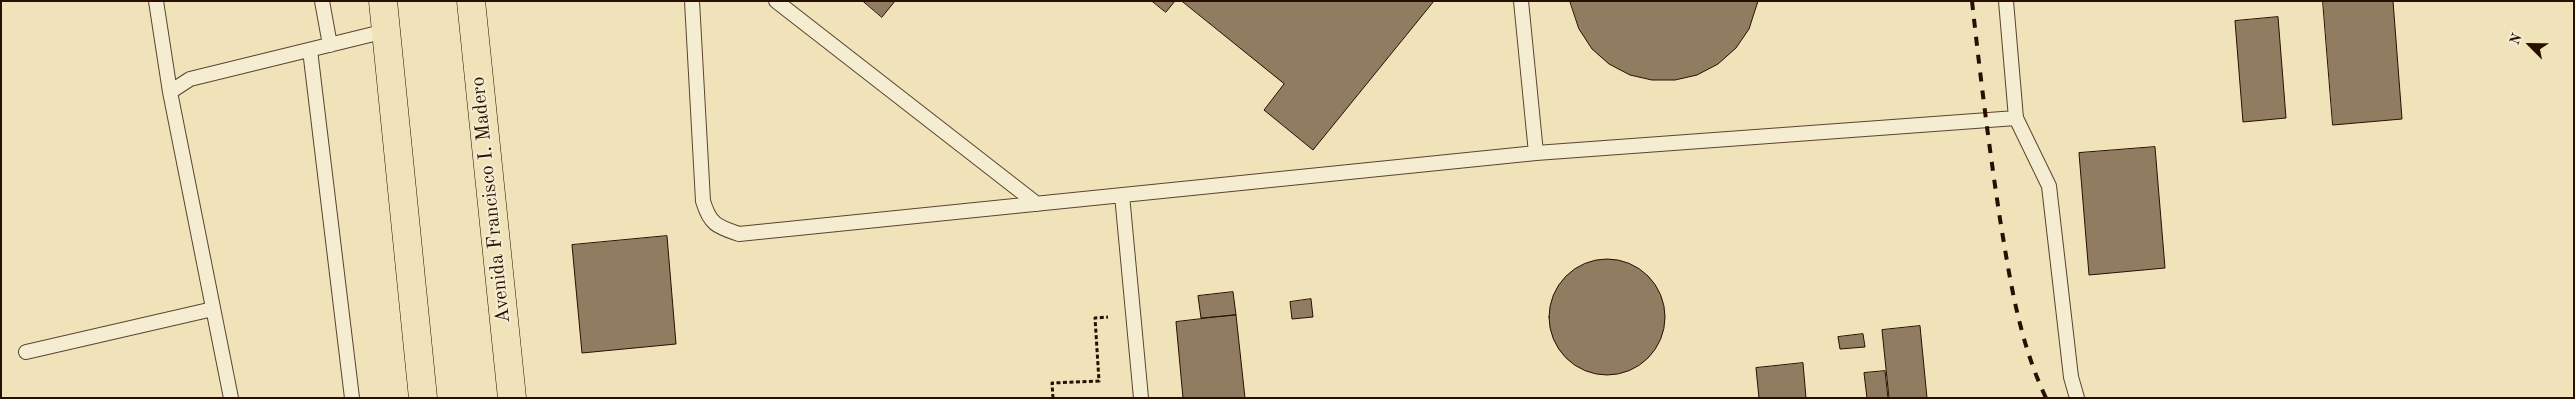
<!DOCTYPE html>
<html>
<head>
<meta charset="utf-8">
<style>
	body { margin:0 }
	#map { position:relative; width:2575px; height:399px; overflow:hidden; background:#f0e3ba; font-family:"Old Standard TT",serif }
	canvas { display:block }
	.frame { position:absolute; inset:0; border:2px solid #290f00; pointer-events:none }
	.north { position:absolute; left:2505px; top:20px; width:50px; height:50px; -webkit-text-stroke:4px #f5edd2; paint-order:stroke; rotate:293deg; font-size:14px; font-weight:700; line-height:20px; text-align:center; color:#290f00 }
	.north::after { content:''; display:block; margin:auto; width:18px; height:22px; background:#290f00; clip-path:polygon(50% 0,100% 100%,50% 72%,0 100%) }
</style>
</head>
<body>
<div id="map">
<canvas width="2575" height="399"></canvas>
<div class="frame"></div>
<div class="north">N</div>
</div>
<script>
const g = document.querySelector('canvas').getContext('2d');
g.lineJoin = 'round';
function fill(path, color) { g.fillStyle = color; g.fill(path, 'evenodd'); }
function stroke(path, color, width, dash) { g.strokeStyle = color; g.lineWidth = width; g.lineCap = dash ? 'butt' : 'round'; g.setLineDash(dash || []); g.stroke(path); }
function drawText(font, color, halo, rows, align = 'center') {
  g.font = font + ' "Old Standard TT",serif'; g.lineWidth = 4; g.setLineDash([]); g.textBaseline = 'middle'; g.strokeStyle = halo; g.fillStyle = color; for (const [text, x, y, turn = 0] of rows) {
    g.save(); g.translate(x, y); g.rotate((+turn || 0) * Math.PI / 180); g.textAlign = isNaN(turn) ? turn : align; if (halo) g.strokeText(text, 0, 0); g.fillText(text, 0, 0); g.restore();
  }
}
const building = new Path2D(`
	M863,1h32l-13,16z
	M1152,1h23l-9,11z
	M1182,1h252l-121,149 -49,-40 20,-26z
	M1570,1h188l-9,28 -13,19 -18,16 -21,11 -22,5h-23l-22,-5 -21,-11 -17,-15 -13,-20z
	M2323,1h70l9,118 -69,6z
	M2278,17l8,101 -43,4 -8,-101z
	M2155,147l10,121 -76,7 -10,-122z
	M667,236l9,108 -94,9 -10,-108z
	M1549 317a58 58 0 1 1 116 0a58 58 0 1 1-116 0Z
	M1233,292l3,23 -35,3 -3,-22z
	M1311,299l2,18 -21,2 -2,-17z
	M1236,315l9,83h-62l-7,-76z
	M1920,326l7,72h-38l-7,-68z
	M1863,334l2,13 -25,2 -2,-12z
	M1803,363l3,35h-47l-3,-30z
	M1885,371l3,27h-21l-3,-25z`);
const path = new Path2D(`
	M1053,398l-1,-15 47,-2 -4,-63 13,-1`);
const lane = new Path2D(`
	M156,1l14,91
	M322,1l8,44
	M692,1l11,200c7,24 15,26 36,33l797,-81 480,-35
	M776,1l261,203
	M1521,1l15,152
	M2006,1l10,117 33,68 22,191 6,21
	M310,50l42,348
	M1122,195l19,203
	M26,352l187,-43
	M231,398l-61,-306 20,-13 196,-48`);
const primary = new Path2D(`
	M383,1l40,397
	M471,1l41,397`);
const rail = new Path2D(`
	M1972,1c8,73 17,146 28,218 10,61 19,122 46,179`);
const streetNames = [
	["Avenida Francisco I. Madero",491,200,-96]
];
fill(building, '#907d61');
stroke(building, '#290f00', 1);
stroke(lane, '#5b442e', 16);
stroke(primary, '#290f00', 29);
stroke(path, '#290f00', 3, [4, 2.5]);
stroke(lane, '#f5edd2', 14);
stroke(primary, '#f0e3ba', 28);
stroke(rail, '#290f00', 4, [9, 9]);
drawText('20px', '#290f00', '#f5edd2', streetNames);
</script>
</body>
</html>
